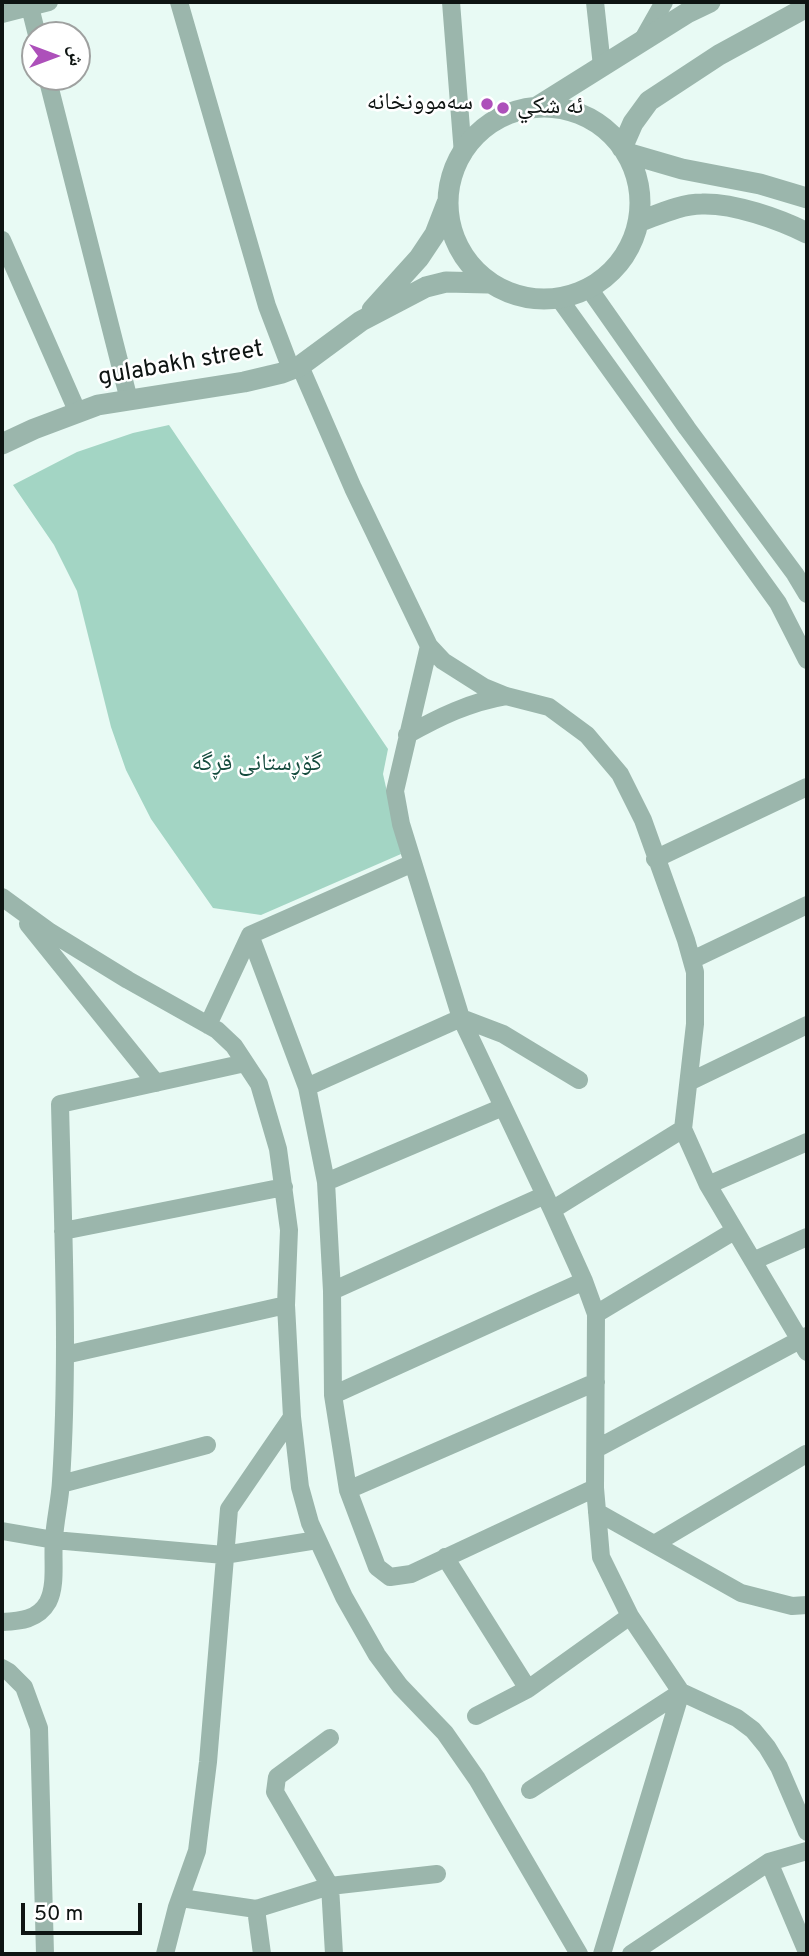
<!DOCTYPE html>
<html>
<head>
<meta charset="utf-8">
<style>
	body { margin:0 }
	#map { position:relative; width:809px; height:1956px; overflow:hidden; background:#e8faf4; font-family:Overpass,"Noto Naskh Arabic",sans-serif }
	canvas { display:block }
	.frame { position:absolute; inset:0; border:4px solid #0e1412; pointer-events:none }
	.north { position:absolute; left:21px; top:21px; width:70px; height:70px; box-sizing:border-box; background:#fff; border:2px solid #9fa1a0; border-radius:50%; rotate:90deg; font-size:19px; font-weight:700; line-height:28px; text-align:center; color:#0e1412 }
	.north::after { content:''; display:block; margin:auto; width:24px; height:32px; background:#ad50ba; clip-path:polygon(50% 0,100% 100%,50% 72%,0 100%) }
	.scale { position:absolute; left:21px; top:1903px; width:121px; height:32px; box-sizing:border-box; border:4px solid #0e1412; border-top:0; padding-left:9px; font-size:21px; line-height:24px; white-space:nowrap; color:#0e1412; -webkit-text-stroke:5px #fff; paint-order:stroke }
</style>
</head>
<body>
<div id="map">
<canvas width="809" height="1956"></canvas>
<div class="frame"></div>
<div class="north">ش</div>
<div class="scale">50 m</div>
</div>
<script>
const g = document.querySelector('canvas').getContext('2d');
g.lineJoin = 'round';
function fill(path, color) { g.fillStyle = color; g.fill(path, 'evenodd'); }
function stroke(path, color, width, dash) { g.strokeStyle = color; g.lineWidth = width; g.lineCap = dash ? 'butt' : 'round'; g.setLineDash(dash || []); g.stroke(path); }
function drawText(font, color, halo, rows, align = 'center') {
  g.font = font + ' Overpass,"Noto Naskh Arabic",sans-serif'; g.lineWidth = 5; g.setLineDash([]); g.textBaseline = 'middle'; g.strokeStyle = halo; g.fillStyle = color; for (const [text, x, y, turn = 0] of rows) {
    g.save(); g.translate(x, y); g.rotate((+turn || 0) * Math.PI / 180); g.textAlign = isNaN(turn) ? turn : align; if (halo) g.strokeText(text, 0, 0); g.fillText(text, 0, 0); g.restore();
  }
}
const green = new Path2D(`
	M169,425l219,324 -5,25 18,80 -140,61 -48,-7 -62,-89 -25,-49 -15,-43 -34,-136 -23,-46 -41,-60 64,-33 56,-19z`);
const minor = new Path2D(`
	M179,2l88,304 24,63
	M451,2l12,152
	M595,2l7,64
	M30,7l7,28
	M2,14l47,-12
	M642,41l22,-39
	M47,77l82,323
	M2,240l76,173
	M588,287l99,141 108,146 12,20
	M558,297l220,306 29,57
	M300,366l53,122 76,158 -34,145 6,33 60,194 91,192 32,71 12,33 -1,174 6,69 29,59 51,76 56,26 16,12 14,17 12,20 28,65
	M429,646l14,15 41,26 22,9 43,11 38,28 33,39 23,46 43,120 9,32v52l-12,105 25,56 99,167
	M407,735c32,-18 63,-33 99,-39
	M655,859l152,-72
	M2,897l48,35 78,48 89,50 17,16 25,38 19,65 11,81 -3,75 6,112 8,70 10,36 34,74 33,58 23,31 45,47 32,46 102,175
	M28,924l128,159
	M250,935l57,152 19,95 6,109 1,104 15,95 29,77 13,10 21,-3 184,-86
	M692,960l115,-55
	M208,1025l42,-90 163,-72
	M689,1082l118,-57
	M307,1087l154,-69 42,16 76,46
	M326,1182l177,-75
	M708,1185l99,-43
	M552,1210l131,-81
	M63,1231l221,-44
	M753,1261l54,-24
	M332,1291l213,-96
	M596,1314l138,-83
	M65,1355l221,-50
	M333,1395l251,-114
	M596,1449l211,-113
	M61,1484l146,-39
	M348,1490l248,-108
	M597,1512l144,81 51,13 15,-1
	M2,1531l52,9 170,15 93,-15
	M656,1543l150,-89
	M445,1557l83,132
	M2,1622c18,-1 36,-2 46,-20 9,-18 4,-43 6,-63 1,-19 6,-38 7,-58 8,-125 2,-251 -1,-377l185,-41
	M2,1668l7,4 15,15 15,41 6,226
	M476,1716l52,-27 102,-73
	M330,1738l-53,39 -2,15 55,94 4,68
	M530,1790l151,-98
	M769,1862l38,90
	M181,1898l75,11 74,-23 107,-12
	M256,1909l6,45
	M165,1954l12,-47 20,-56 11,-89 21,-253 63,-92
	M602,1954l79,-262
	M631,1954l138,-92 38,-11`);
const tertiary = new Path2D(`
	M537,107l150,-94 23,-11
	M448 203a96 96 0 1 1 192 0a96 96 0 1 1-192 0Z
	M622,148l11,-25 16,-22 70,-46 88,-48
	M627,153l55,16 78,15 47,14
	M638,222c20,-7 42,-18 64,-18 32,-1 77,15 105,29
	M372,310l47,-52 16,-24 12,-31
	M2,444l32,-15 64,-24 146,-23 38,-9 18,-7 61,-45 65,-34 20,-5 42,1`);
const markers = [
	[487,104,7,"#ad50ba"],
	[503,108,7,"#ad50ba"]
];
const poiNames = [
	["سەموونخانە",473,104],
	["ئه شكي",517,108,"left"]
];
const streetNames = [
	["gulabakh street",181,365,-10]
];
const parkNames = [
	["گۆڕستانی قڕگە",257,765]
];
fill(green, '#a3d5c4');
stroke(minor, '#9bb6ac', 18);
stroke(tertiary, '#9bb6ac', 21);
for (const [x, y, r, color] of markers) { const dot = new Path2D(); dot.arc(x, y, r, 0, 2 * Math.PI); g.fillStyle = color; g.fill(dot); stroke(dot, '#fff', 2.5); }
drawText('24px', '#0e1412', '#fff', poiNames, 'right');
drawText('24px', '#0e1412', '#fff', streetNames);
drawText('24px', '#144b3d', '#fff', parkNames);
</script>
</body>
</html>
